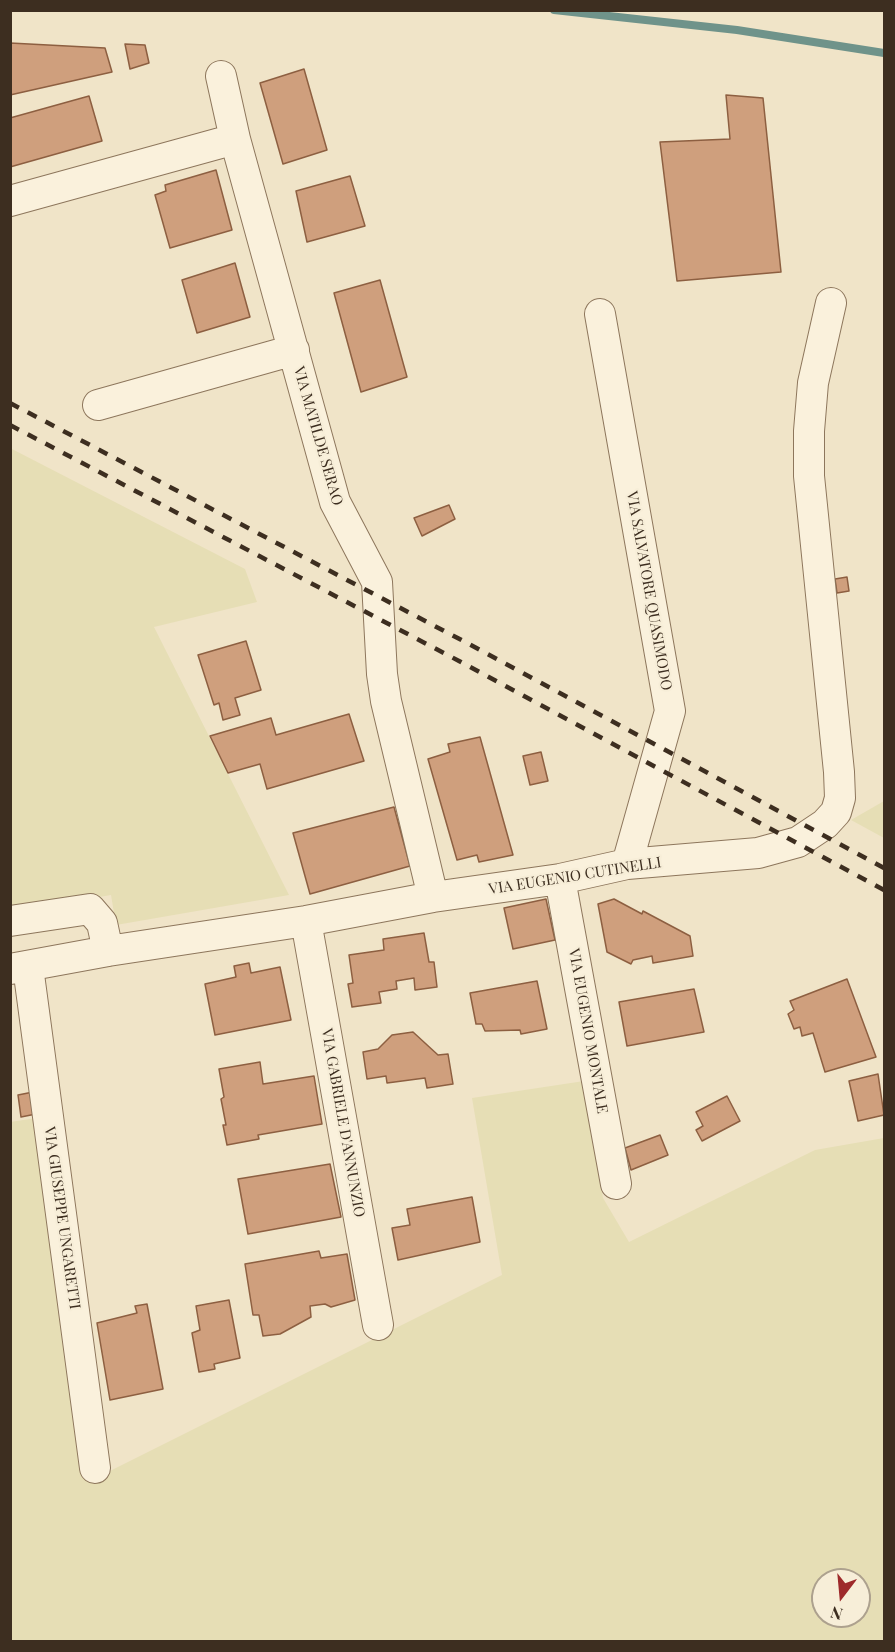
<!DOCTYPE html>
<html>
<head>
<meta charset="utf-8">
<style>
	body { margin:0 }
	#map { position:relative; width:895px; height:1652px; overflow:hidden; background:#f0e4c8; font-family:"Playfair Display",serif }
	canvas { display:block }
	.frame { position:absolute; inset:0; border:12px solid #3d2e20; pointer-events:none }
	.north { position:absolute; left:811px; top:1568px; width:60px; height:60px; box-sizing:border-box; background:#f7eed8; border:2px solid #ada18e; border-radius:50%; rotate:196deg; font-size:16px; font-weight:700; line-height:24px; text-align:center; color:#3d2e20 }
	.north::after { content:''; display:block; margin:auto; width:21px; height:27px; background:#9e2a2b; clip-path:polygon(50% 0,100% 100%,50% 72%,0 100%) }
</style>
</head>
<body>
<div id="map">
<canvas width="895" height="1652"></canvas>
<div class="frame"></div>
<div class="north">N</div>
</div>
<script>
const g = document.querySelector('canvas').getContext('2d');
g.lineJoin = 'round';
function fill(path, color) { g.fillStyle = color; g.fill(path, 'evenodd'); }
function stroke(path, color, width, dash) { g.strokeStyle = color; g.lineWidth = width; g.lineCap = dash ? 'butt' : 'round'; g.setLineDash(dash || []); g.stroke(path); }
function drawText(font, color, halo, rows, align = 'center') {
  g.font = font + ' "Playfair Display",serif'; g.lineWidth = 4.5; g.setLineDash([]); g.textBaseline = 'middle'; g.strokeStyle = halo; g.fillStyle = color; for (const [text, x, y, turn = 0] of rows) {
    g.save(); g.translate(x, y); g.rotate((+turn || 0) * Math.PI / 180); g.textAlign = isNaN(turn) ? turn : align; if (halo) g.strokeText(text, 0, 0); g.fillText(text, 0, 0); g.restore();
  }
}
const farmland = new Path2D(`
	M10,448l235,121 12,33 -103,25 135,268 -173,30 -5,-30 -100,17z
	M884,801v37l-33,-18z
	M584,1081l19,117 26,44 186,-92 69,-12v503h-873l-1,-519 27,-4 53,363 412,-206 -30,-177zM823,1580h36v36h-36z`);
const stream = new Path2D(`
	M554,10l183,20 147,23`);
const building = new Path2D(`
	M10,43l95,5 7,24 -102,23z
	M125,44l20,1 4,18 -19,6z
	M304,69l23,81 -44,14 -23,-81z
	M726,95l37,3 18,174 -104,9 -17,-139 70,-3z
	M89,96l13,45 -92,26v-49z
	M216,170l16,60 -62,18 -15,-53 11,-4 -1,-6z
	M350,176l15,50 -58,16 -11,-51z
	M235,263l15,54 -53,16 -15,-53z
	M380,280l27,97 -46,15 -27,-99z
	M449,505l6,14 -33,17 -8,-18z
	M847,577l2,14 -12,2 -2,-14z
	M246,641l15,49 -26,8 5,17 -17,5 -4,-17 -5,2 -16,-50z
	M349,714l15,47 -97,28 -7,-25 -32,9 -18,-37 61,-18 5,17z
	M480,737l33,118 -34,7 -2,-7 -20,5 -29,-101 22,-7 -2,-8z
	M541,752l7,29 -18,4 -7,-29z
	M394,807l16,59 -100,28 -17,-61z
	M546,899l9,41 -42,9 -9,-41z
	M614,899l28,15 1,-3 47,25 3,20 -40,7 -1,-7 -19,4 -2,4 -24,-12 -9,-48z
	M424,933l5,29h5l3,25 -22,3 -1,-12 -18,3 1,8 -18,3 2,11 -29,4 -4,-23 5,-1 -4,-28 35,-5 -1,-11z
	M249,963l2,10 29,-6 11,53 -76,15 -10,-51 31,-7 -2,-11z
	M847,979l29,78 -51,15 -12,-39 -11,3 -2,-9 -6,2 -6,-15 6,-4 -4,-9z
	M537,981l10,48 -26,5 -1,-4 -35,1 -3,-7h-6l-6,-31z
	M694,989l10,43 -77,14 -8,-44z
	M413,1032l25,23 10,-1 5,30 -26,4 -2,-10 -38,5 -1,-7 -19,3 -4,-27 15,-3 14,-14z
	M260,1062l3,22 51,-8 8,48 -64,11 1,4 -32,6 -4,-20h3l-5,-26 3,-2 -5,-28z
	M878,1074l6,41 -26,6 -9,-40z
	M33,1092l3,22 -15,3 -3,-22z
	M727,1096l13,25 -38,20 -6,-11 7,-4 -7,-14z
	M660,1135l8,20 -37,15 -6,-22z
	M330,1164l11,53 -93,17 -10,-55z
	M472,1197l8,45 -82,18 -6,-32 18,-3 -3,-16z
	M319,1251l2,7 26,-4 8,46 -24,7 -6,-3 -15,2 1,11 -31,17 -17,2 -4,-21h-6l-8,-51z
	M229,1300l11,58 -26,6 1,5 -16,3 -7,-39 8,-3 -4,-24z
	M147,1304l16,85 -53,11 -13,-77 40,-10 -2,-7z`);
const minor = new Path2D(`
	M221,76l14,63 100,363 42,80 5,92 4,27 47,196
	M10,201l225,-62
	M600,314l70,397 -43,153
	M98,405l196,-55
	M560,879l56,305
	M10,921l80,-12 12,14 6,28
	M306,921l72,404
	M28,967l67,501
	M10,969l98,-18 198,-30 127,-24 127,-18 67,-15 131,-11 40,-11 27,-18 11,-12 4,-14 -1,-26 -30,-296v-45l4,-48 18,-80`);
const rail = new Path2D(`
	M10,403l459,241 415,224
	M10,425l449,236 425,229`);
const streetNames = [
	["VIA MATILDE SERAO",318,436,74],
	["VIA SALVATORE QUASIMODO",649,591,80],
	["VIA EUGENIO CUTINELLI",575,876,-9],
	["VIA EUGENIO MONTALE",588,1031,80],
	["VIA GABRIELE D'ANNUNZIO",343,1123,80],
	["VIA GIUSEPPE UNGARETTI",62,1218,82]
];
fill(farmland, '#e6deb5');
stroke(stream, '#6f938a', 8);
fill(building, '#cf9f7d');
stroke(building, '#8d5f41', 1.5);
stroke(minor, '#8d765c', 32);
stroke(minor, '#faf1dc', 30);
stroke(rail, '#3d2e20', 4.5, [10, 10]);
drawText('15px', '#3d2e20', '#f7eed8', streetNames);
</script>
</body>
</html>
